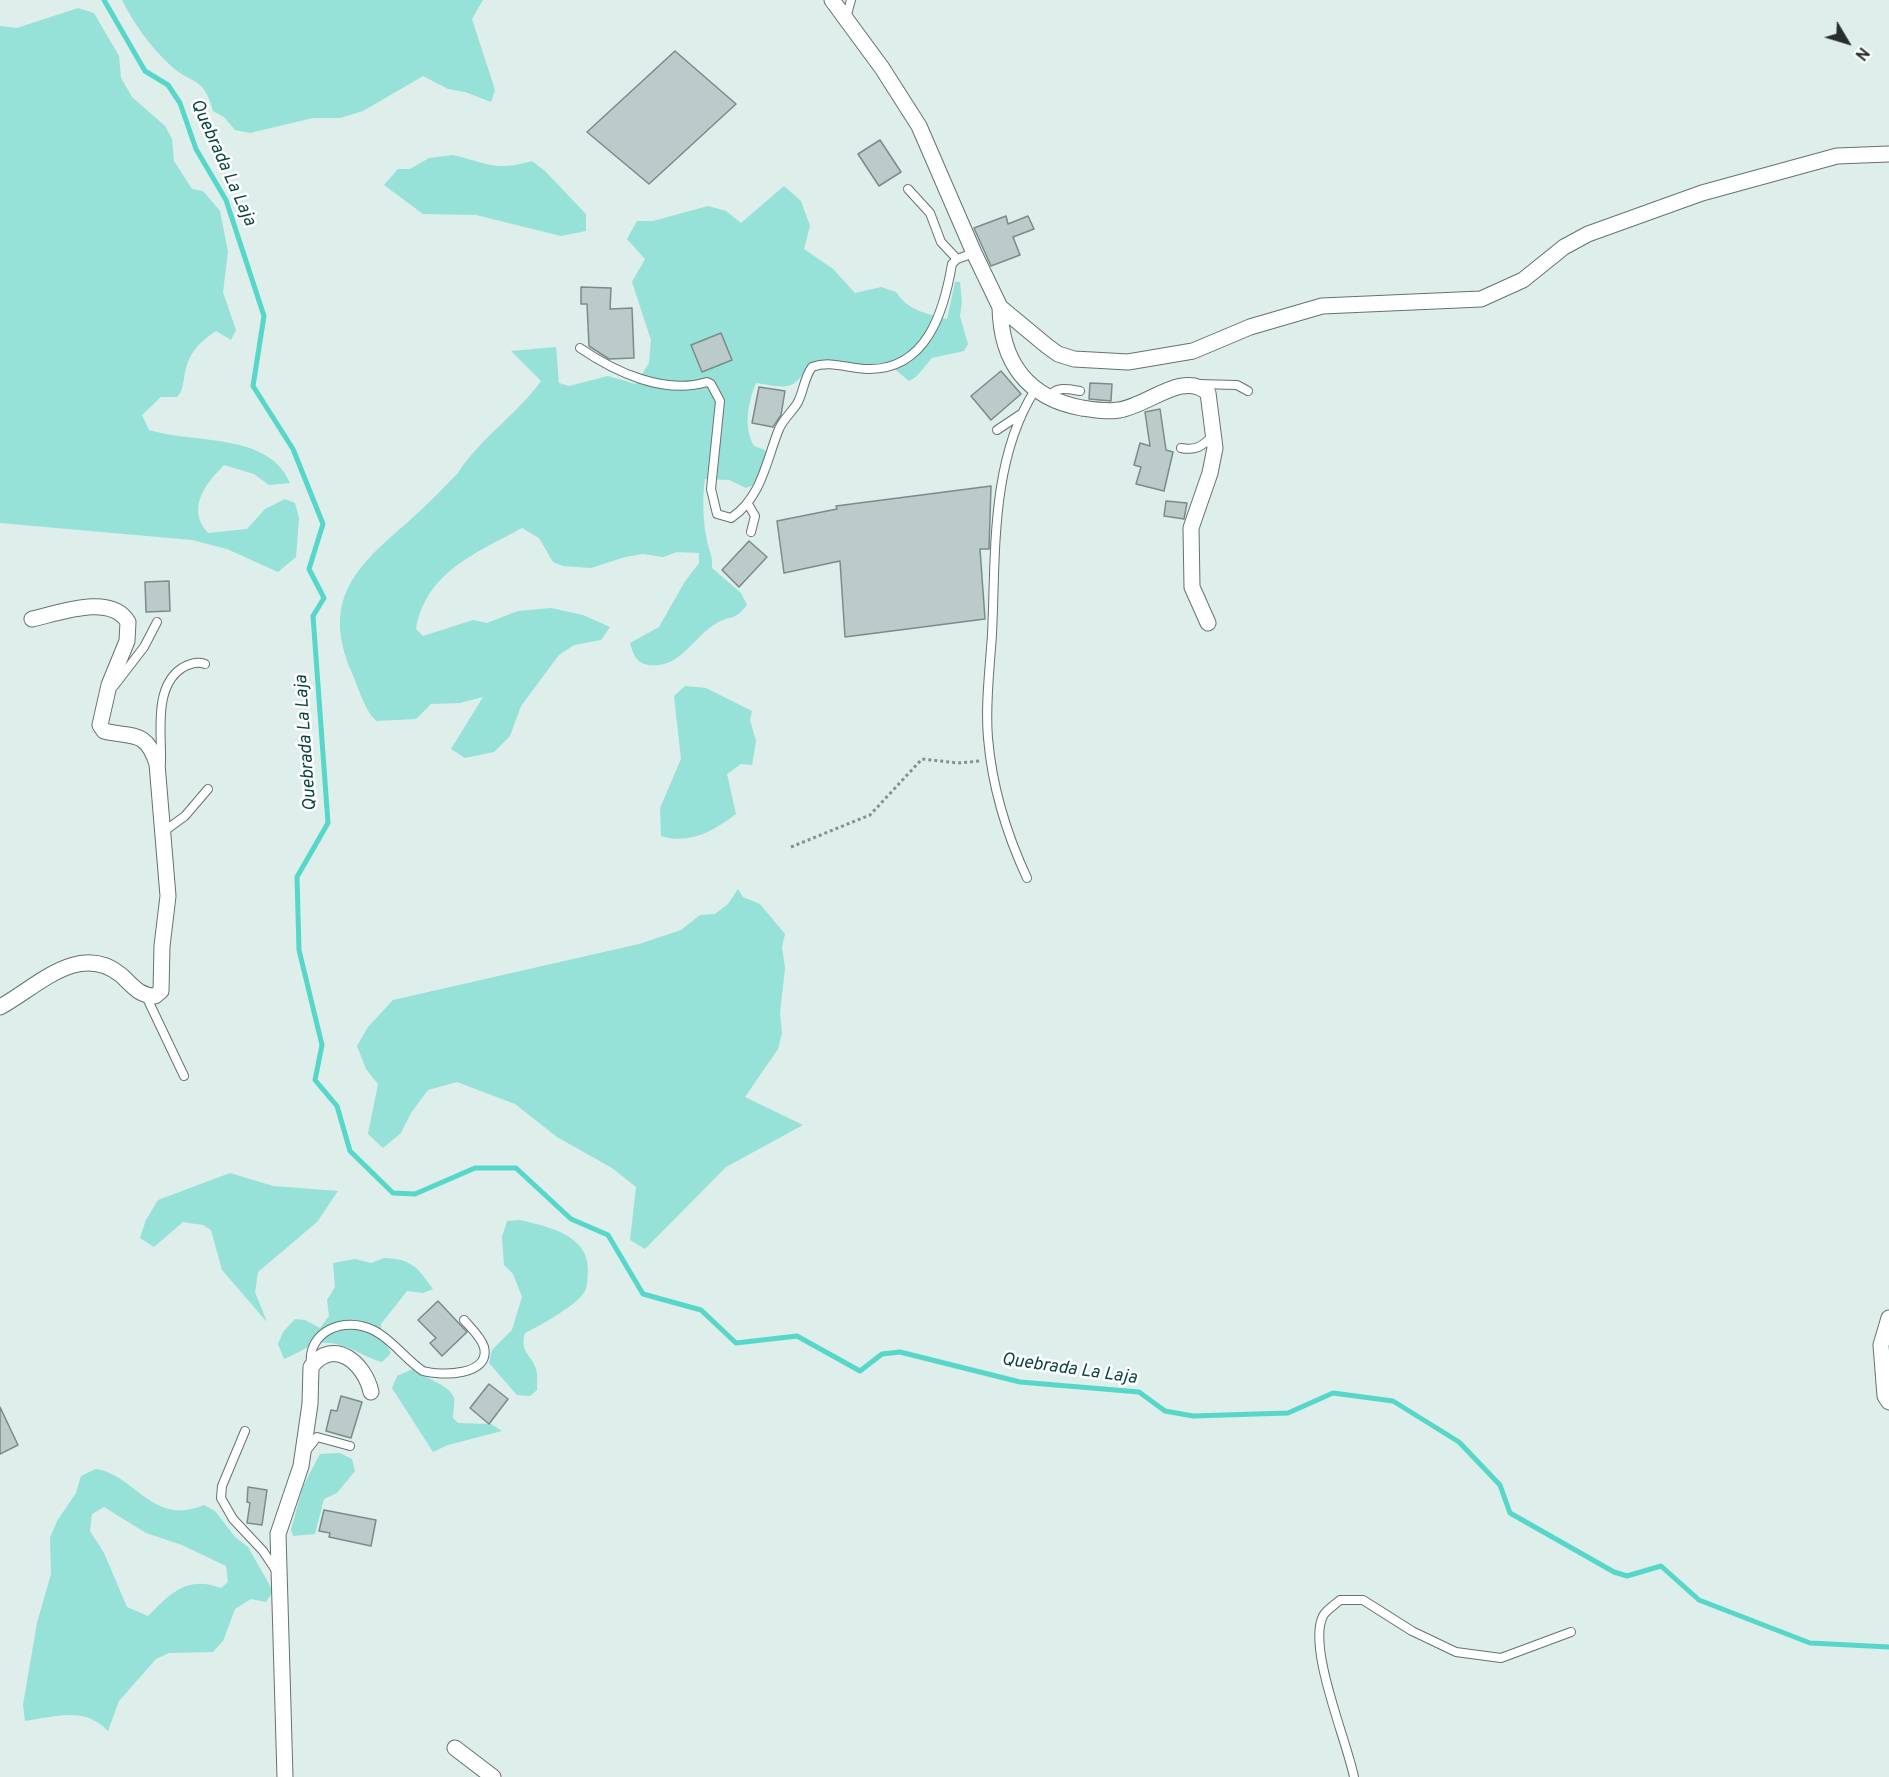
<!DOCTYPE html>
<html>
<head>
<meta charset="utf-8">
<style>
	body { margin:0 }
	#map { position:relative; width:1889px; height:1777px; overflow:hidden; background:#ddeeeb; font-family:Overpass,sans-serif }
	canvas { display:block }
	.north { position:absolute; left:1817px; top:12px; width:60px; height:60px; -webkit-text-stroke:4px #fff; paint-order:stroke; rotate:128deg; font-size:16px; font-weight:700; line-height:24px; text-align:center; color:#282e2d }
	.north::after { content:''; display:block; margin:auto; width:21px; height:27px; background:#282e2d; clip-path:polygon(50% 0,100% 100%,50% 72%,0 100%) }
</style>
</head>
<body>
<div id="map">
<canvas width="1889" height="1777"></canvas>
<div class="north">N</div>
</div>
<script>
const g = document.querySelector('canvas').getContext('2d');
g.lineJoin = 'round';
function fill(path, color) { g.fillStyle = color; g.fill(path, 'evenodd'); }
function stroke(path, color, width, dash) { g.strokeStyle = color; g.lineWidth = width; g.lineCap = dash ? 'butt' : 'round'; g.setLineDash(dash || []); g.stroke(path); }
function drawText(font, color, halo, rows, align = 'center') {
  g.font = font + ' Overpass,sans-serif'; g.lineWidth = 5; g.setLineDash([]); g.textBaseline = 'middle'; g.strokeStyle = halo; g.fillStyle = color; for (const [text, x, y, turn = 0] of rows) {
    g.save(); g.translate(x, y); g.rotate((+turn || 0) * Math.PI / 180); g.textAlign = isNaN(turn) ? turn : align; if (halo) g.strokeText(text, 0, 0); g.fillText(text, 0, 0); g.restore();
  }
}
const green = new Path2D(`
	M122,0h361l-11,19 23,71 -4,12 -26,-10 -17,-3 -25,-13 -60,35 -23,7h-27l-63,15 -15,-3 -11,-13 -11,-6c-10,-37 -21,-25 -43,-46 -21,-20 -35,-40 -48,-65z
	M78,8l16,5 25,43 2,22 11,19 33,29 7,13 2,22 18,28 11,2 17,20 8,41 -5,40 13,38 -5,10 -15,-9c-19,13 -29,24 -32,48 -2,7 -1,12 -7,18h-16l-19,18 7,15c45,14 120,2 141,53l-21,2 -15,-11 -30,-9c-19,19 -38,44 -16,68l39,-4 18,-20 20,-10 10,4 4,15 -3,39 -18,15 -51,-23 -35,-9 -192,-17v-497l17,2z
	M453,155c35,8 41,17 79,6l13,10 41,43v17l-25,5 -85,-21 -53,-1 -39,-29 14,-16h12l19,-11z
	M784,186l17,15 9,25 -6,23 29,20 22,24 26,-6 15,5c12,19 30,21 51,27l8,-37h5l2,20 -2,14 8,28 -4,7 -32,7 -16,19 -7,4 -23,-19 -24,4 -44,-5 -10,4c-14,28 -24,22 -52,18 -8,20 -13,44 -2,63l11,4 2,5 -15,31 -6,2 -17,-8 -24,-1c-3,19 -2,43 2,62 2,11 6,13 5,27l29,25 6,12c-14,17 -14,9 -30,18 -24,13 -36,46 -68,42 -13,-2 -16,-11 -19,-22l29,-16 25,-44 15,-20v-10l-22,-1 -14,5 -20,-3 -18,3 -34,11 -28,-2 -10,-4 -14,-24 -17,-10c-46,25 -96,44 -106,101l7,7 50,-16 14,3 31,-12 33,-3 32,7 27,12 -9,13 -27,5 -15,10 -38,51 -11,30 -16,16 -29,6 -14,-9 32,-52 -23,6 -29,1 -15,15 -40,2c-12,-12 -17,-32 -24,-48 -32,-74 5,-107 57,-152 17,-15 33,-32 49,-48 22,-35 59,-58 83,-92l-30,-30 45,-4 3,36 10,3 39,-10 28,8 13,-21 2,-23 -19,-58 13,-23 -18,-20 10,-18h16l55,-15 18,5 15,12z
	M685,686l21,2 46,23 -2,9 6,21 -4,24 -11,-1 -14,10 9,40c-23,17 -46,31 -75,22l-1,-28 21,-49 -7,-63z
	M738,889l5,8 17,7 25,30 -3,13 3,21 -5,45 2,20 -4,16 -33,48 58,28 -77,42 -81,82 -15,-9 6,-53 -24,-19 -55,-31 -42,-33 -58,-22 -29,8 -17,23 -10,20 -18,15 -15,-14 10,-50 -12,-15 -9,-23 11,-19 25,-27 246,-56 42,-14 19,-15 15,-1 13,-10z
	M230,1173l43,13 65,5 -21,31 -59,50 -3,20 12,30 -45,-52 -11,-40 -8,-5 -20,-3 -29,25 -14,-9 6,-18 12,-20z
	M520,1220c29,7 69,15 68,51 -1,8 0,17 -5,23 -7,11 -45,33 -58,39 -6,19 7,22 11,36 2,6 1,15 1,21l-7,6 -13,-1 -28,-32 3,-13 20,-20 10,-33 -9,-23 -9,-9 -2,-28 5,-16z
	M384,1258c28,1 33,9 49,31l-10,4 -16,-2 -26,33v11l10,18 -9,9c-21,-6 -39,-22 -63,-19 -10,2 -24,12 -35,16l-6,-15 5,-12 12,-13 10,1 15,8 9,-12 -2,-16 8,-13 -2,-24 22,-4 16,4z
	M413,1369c11,10 35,14 41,29 1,6 -1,14 -1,20l5,5 33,1 11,7 -54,14 -15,7 -41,-64 5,-12z
	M340,1453l12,6 3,12 -18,22 -13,6 -9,35 -22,2 -2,-6 12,-44 17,-32z
	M96,1469c40,6 56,58 108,36l11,6 20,26 13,10 25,44 -7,11 -15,-3 -16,10 -12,32 -10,11 -44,1 -13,6 -37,42 -11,30c-24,-25 -52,-14 -83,-10l-2,-16 14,-82 14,-49 -1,-36 7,-17 19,-28 5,-17zM104,1507l42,26 36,12 44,21 2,16 -7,6c-34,-13 -50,5 -73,28l-21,-9 -23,-54 -14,-22 2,-17z`);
const stream = new Path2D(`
	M104,0l41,71 23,14 12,18 16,46 30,51 38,116 -11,70 40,63 30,75 -14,45 15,29 -11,18 15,207 -31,54 2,73 23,95 -7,35 22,26 13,45 43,42 22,1 60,-26h41l55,51 37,16 35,59 58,16 35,33 61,-7 63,35 22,-17 18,-2 120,30 119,10 26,19 28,5 95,-3 45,-20 60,8 66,41 41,43 10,28 104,59 13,4 34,-10 38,34 111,43 79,4`);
const building = new Path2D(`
	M675,51l61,53 -87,80 -62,-52z
	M880,140l21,32 -22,14 -21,-32z
	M1006,216l2,8 20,-8 6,13 -21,8 7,18 -29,11 -17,-38z
	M581,287l30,1 -1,21 22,-1 2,50 -25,1 -20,-13 -2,-42h-6z
	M721,333l11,27 -30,12 -11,-27z
	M1001,371l20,23 -30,26 -20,-24z
	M1090,383l22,1 -1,17 -22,-2z
	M759,387l26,4 -4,24 -8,12 -21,-4z
	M1160,409l6,41 7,2 -9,39 -28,-7 5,-17 -7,-2 6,-22 10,3 -5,-34z
	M991,486l-2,63h-9l5,70 -140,18 -5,-76 -56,12 -7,-52 60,-12 -1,-3z
	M1166,501l21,2 -3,16 -20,-3z
	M749,541l18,16 -28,30 -17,-17z
	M169,581l1,30 -24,1 -1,-30z
	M438,1301l29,31 -25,24 -12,-13 6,-5 -18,-18z
	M489,1384l19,15 -19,25 -19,-16z
	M341,1396l21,6 -11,36 -25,-7 5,-21 6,1z
	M0,1407l18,38 -18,9z
	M248,1487l19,3 -5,35 -15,-2 3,-20 -3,-1z
	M324,1510l52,10 -5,26 -42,-9 1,-4 -11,-2z`);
const path = new Path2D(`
	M791,847l79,-32 52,-56 36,4 22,-2`);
const lane = new Path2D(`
	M846,18l5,-18
	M908,189l22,24 11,29 16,17
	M580,348c35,24 84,47 127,34l4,2 9,17 -9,88 6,25 14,4c31,-21 35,-57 48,-89 5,-11 14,-18 19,-27 6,-12 6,-24 14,-35 19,-7 37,2 56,2 59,1 76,-58 84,-105l5,-5 17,-6
	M1197,384l40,1 11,6
	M1049,397c7,-11 18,-8 31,-6
	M997,430l24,-16
	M1181,448c15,3 22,-2 32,-13
	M748,504l7,12 -4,16
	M114,686l30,-39 13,-25
	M161,763c1,-29 -8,-76 21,-95 7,-4 15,-7 23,-4
	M163,832l22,-16 23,-27
	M1027,878c-20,-43 -35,-93 -39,-140 -3,-34 2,-71 4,-104 4,-80 -2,-173 43,-244
	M146,996l38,80
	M311,1365c-4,-34 33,-49 62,-35 19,9 33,30 50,41 18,5 68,5 61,-24 -3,-10 -13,-19 -20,-27
	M245,1431l-23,55 -1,12 12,21 30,32 12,18
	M307,1450l10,-13 33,9
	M1354,1777c-7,-36 -47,-129 -31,-161 3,-6 13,-12 17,-16h23l49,31 44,21 45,6 70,-26`);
const street = new Path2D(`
	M832,0l50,68 37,58 55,127 26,54 47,39 11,8 16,5 54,3 65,-11 57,-24 72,-21 159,-7 42,-19 41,-33 24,-13 114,-41 135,-37 52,-2
	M1000,307c1,55 27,91 82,101 13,2 24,4 37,2 29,-4 64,-40 89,-17l7,55 -5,25 -19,55 1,59 16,36
	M0,1007c37,-20 79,-66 121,-32 11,10 18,21 34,21l6,-5 1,-45 6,-50 -11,-132c-11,-35 -25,-26 -53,-33l-4,-6 9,-40 18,-44 1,-19c-17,-29 -69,-9 -96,-3
	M1889,1318l-8,27 4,51 4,6
	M455,1748l38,29
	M285,1777l-7,-243 23,-68 9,-62 1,-37c23,-31 54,-3 60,25`);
const waterNames = [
	["Quebrada La Laja",222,163,66],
	["Quebrada La Laja",307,743,-94],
	["Quebrada La Laja",1069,1370,8]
];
fill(green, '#96e1d8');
stroke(stream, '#56d7ca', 5);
fill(building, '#bacbc9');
stroke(building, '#7c8b89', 1.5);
stroke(lane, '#647371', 10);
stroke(street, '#647371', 17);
stroke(path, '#85918f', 3, [3, 3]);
stroke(lane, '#fff', 8);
stroke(street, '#fff', 15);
drawText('italic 18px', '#0a4640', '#fff', waterNames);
</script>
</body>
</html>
